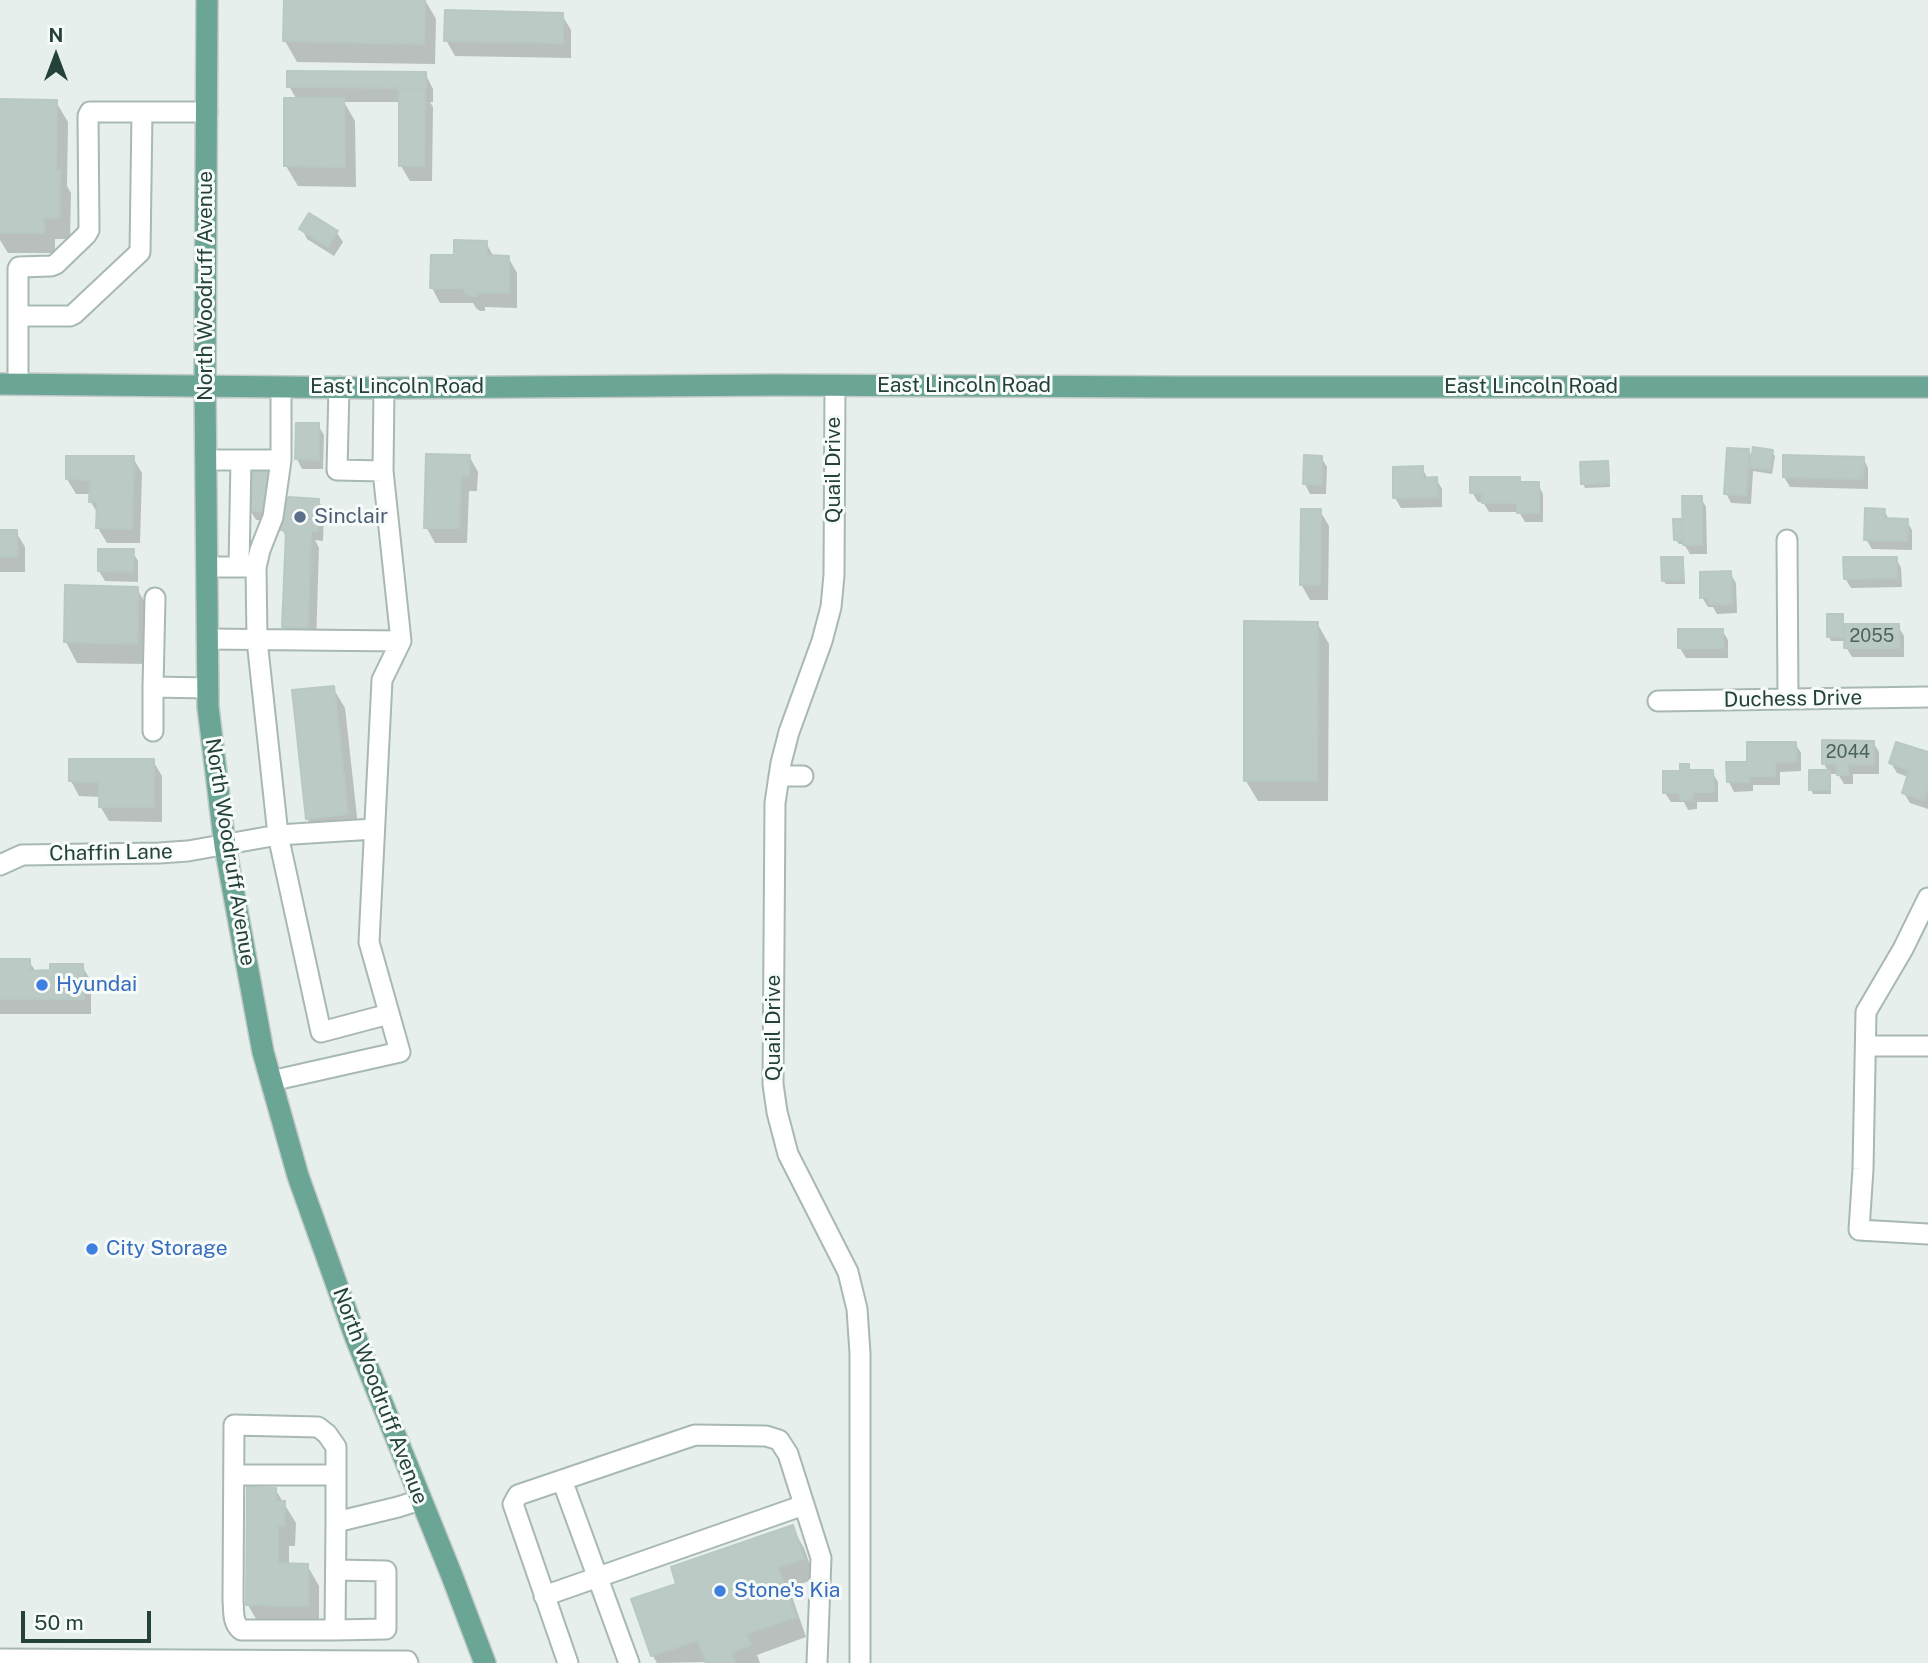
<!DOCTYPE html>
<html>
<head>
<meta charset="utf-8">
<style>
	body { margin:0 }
	#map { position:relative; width:1928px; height:1663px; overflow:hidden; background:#e6efeb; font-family:"Public Sans",sans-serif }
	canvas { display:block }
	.north { position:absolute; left:21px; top:21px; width:70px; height:70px; -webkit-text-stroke:5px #f7fbf9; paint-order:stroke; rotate:0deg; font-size:19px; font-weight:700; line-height:28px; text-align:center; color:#24423a }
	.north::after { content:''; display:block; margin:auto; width:24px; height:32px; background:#24423a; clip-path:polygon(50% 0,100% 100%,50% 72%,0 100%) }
	.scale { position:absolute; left:21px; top:1611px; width:130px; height:32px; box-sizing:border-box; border:4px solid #24423a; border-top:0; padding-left:9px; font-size:21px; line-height:24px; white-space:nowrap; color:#24423a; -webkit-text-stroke:5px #f7fbf9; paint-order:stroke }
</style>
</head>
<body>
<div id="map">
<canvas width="1928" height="1663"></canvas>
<div class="north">N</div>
<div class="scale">50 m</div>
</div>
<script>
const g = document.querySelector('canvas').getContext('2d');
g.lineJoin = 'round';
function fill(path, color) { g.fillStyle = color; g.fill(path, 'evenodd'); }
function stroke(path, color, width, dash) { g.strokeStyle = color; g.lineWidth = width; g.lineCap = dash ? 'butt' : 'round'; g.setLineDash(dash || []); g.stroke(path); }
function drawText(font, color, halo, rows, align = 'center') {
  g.font = font + ' "Public Sans",sans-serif'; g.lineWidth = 6; g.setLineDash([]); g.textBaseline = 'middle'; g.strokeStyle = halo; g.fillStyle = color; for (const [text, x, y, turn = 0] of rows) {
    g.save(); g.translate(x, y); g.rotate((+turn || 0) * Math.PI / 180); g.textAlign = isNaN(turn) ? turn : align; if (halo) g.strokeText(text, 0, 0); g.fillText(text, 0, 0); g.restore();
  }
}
const shadow = new Path2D(`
	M286,0h139l11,19 -1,45 -138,-2 -12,-21z
	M562,15l9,15v28l-116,-2 -9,-16z
	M425,73l8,16v13h-3l3,5 -1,74h-22l-9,-15v-64h-57l11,19 1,66 -58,-1 -12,-20 11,-66 -8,-14z
	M0,101l56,1 12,20 -1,64 4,7 -1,46h-15v14h-47l-8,-13z
	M310,216l27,17 6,9 -9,14 -27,-17 -5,-10z
	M486,243l8,14h14l9,16v35l-32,-1v4h-5l-4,-3 -3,-5h-33l-8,-15z
	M318,425l6,10 -1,34h-21l-5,-10z
	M1748,450l5,8 19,-6 3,4 -3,18 -19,-3 -2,33 -20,-1 -5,-10z
	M469,456l9,16 -1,19h-8l-2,52h-32l-9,-16z
	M1321,457l6,10 -1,27h-16l-5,-10z
	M133,458l9,15 -2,70h-33l-9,-15v-14l-7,-12v-8h-15l-9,-15z
	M1863,458l5,10v21l-78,-2 -6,-10z
	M1607,462l2,5 1,20 -25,1 -2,-5z
	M1422,468l6,11h8l6,10v18l-41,1 -6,-10z
	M251,472l23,49 -18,-1 -6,-10z
	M1519,478l3,6h16l5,10v28h-18l-6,-10h-30l-6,-10h-5l-6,-10z
	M1701,498l5,9 1,47h-17l-6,-10h-5l-3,-4 4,-19 4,7z
	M318,500l6,10 -1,31 -8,-1 4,8 -3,95 -23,-1 -9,-15 3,-88 -5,-10z
	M1884,510l5,10h17l6,10v20l-40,-1 -6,-10z
	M1320,511l9,15 -1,74h-18l-9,-16z
	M0,532h16l9,15v25h-25z
	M132,551l6,10v21l-33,-1 -6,-10z
	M1896,558l5,10 1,19 -51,1 -6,-10z
	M1682,559l2,4 1,21h-19l-3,-4z
	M1730,573l6,10 1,30 -20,1 -4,-7h-5l-6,-10z
	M137,589l12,20 -1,55 -71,-1 -11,-21z
	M1842,616l2,4v6h54l6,10v21h-52l-6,-10v-6h-15l-2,-4z
	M1317,623l12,21 -1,157h-70l-12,-20z
	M1722,630l6,10v18h-42l-6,-10z
	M333,688l12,20 14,127 -40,4 -12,-21z
	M1873,742l6,10v22h-26v10h-9l-6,-10h-7v20h-18l-2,-5 17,-18 -4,-7z
	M1795,743l6,10v18l-21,1v13h-27v6l-19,1 -5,-10 20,-19z
	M1928,754v55l-18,-6 -6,-10 5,-16 -12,-4 -6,-10z
	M153,761l9,15v46l-53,-1 -9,-15v-9l-21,-1 -8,-15z
	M1688,766l4,6h20l6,10v20h-21v7l-9,1 -4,-8h-13l-6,-9z
	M0,961h29l7,11 46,-6 9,15v33h-91z
	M275,1489l21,34 -1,23h-6v19h18l12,21v40h-59l-12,-21z
	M792,1527l12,21 11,31 -26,9 17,49 -49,18 3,8h-52l-1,-1 -50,1 -4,-7 -20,-56 46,-15z`);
const building = new Path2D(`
	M284,0h141l-1,44 -141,-3z
	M445,10l118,3v30l-119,-2z
	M287,71l139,1v16l-139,-1z
	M399,90h26l-1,76h-25z
	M284,98h60l1,69 -61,-1z
	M0,99l57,1 -1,70h4l-1,48h-15v15h-44z
	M309,213l29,18 -10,16 -29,-18z
	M454,240l33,1v14l22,1v37h-32v3h-7l-5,-3 -2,-5h-33l1,-33h23z
	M296,423h23v37l-24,-1z
	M1753,447l20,3 -3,20 -20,-3z
	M1727,448l22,1 -3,46 -22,-1z
	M426,454l44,1 -1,21h-8l-2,52h-35z
	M1304,455l18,1v29l-19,-1z
	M1783,455l81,2 -1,22 -80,-2z
	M66,456h68l-2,73 -36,-1 1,-26h-8l1,-22 -24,-1z
	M1608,461l1,22 -28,1 -1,-22z
	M1423,466v12l14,-1 1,20 -45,1v-31z
	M249,471h21l-1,40h-21z
	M1470,477h50v5h19v31h-22v-10h-35v-10h-12z
	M1682,496h20v49h-19z
	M289,497l30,2 -1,32 -38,-1 1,-26z
	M1865,508l20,1 -1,9 24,1 -1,22 -43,-1z
	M1301,509h20l-1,76h-20z
	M1673,519h8l1,21h-8z
	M0,530h17v27h-17z
	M286,530l25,1 -3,97 -26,-1z
	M98,549h36l-1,23 -35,-1z
	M1661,557h22v23l-21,1z
	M1843,557h54v21l-53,1z
	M1731,571l1,33h-23v-7l-9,1v-26z
	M65,585l73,2 -1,57 -73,-2z
	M1827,614h16v23h-16z
	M1244,621l74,1 -1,159h-73z
	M1845,624h54v24h-55z
	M1678,629h45v19h-45z
	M334,686l14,128 -42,5 -14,-129z
	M1822,740l52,1v23h-26v11h-11v-11h-15z
	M1747,742h49v20h-21v14h-26v6h-22l-1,-20h21z
	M1896,742l32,10v36l-4,12 -22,-7 7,-23 -20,-7z
	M69,759h85v48h-55v-25l-30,-1z
	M1680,764h9v6h24l1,22h-22v8h-12v-7h-17v-22h17z
	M1809,770h21v20h-21z
	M0,959h30v12l20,-1v-6h33l1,35h-84z
	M247,1487l29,1v13h9l-1,25 -6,-1v38l30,1v42l-62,-1z
	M793,1525l11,34 -26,8 18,50 -50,17 5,11 -20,7 4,11h-29l-8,-23 -47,16 -20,-57 45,-15 -5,-17z`);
const minor = new Path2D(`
	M18,316h52l4,-2 66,-62 2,-140
	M18,384v-115l1,-2 32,-1 5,-2 30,-29 3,-5 -1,-114 2,-4h117
	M835,385l-1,190 -3,32 -9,34 -33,91 -8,31 -6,40 -2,281 4,28 11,42 60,118 9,37 3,44v310
	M281,387v73l-8,57 -13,33 -4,17 1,73 21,195 43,197 68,-18
	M339,387l-2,83 46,1 1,-83
	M206,460h75
	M1787,540l1,158
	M239,566l2,-106
	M207,567h44
	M155,598l-2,89 55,1
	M207,639l194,2 -18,-170
	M153,687v44
	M1658,701l270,-4
	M779,776h24
	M0,865l22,-10 137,-2 29,-2 90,-16 96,-6
	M1928,898l-25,51 -37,63 -3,157 -4,61 69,4
	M1866,1046h62
	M271,1081l129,-29 -31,-110 13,-262 19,-39
	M234,1475h102
	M562,1480l67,183
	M336,1522v-75l-9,-13 -9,-7 -84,-2 -1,175c1,11 -1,22 8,30h94l1,-108 62,-15 22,-7
	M544,1596l260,-91
	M335,1630l51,-1v-58l-50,-1
	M0,1659l381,2h26l1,2
	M568,1663l-55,-159 5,-9 177,-60 71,1 13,4 9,14 33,104 -4,105`);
const major = new Path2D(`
	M207,0l-2,386 3,321 17,139 38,206 35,124 57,160 97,240 33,87
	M0,384l384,4 392,-3 396,2h756`);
const markers = [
	[300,517,7,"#5c6f8a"],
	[42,985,7,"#3f7fe0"],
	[92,1249,7,"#3f7fe0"],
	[720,1591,7,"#3f7fe0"]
];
const numberNames = [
	["2055",1872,636],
	["2044",1848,752]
];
const streetNames = [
	["North Woodruff Avenue",206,286,-90],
	["East Lincoln Road",964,386],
	["East Lincoln Road",397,387],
	["East Lincoln Road",1531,387],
	["Quail Drive",834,470,-90],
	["Duchess Drive",1793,699,-1],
	["North Woodruff Avenue",230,852,81],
	["Chaffin Lane",111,853,-1],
	["Quail Drive",774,1028,-90],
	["North Woodruff Avenue",380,1396,69]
];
const serviceNames = [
	["Sinclair",314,517]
];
const shopNames = [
	["Hyundai",56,985],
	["City Storage",106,1249],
	["Stone's Kia",734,1591]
];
fill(shadow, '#0003');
fill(building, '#bbcac4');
stroke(building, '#b8c9c2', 2);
stroke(minor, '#a8b8b2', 23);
stroke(major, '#c2cac8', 24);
stroke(minor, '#fff', 19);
stroke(major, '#6aa596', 21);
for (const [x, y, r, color] of markers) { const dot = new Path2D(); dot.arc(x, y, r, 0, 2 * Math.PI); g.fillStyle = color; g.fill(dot); stroke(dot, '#f7fbf9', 2.5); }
drawText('18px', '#4a645c', null, numberNames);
drawText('21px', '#24423a', '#f7fbf9', streetNames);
drawText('21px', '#4e5e75', '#f7fbf9', serviceNames, 'left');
drawText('21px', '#366cbe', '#f7fbf9', shopNames, 'left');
</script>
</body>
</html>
